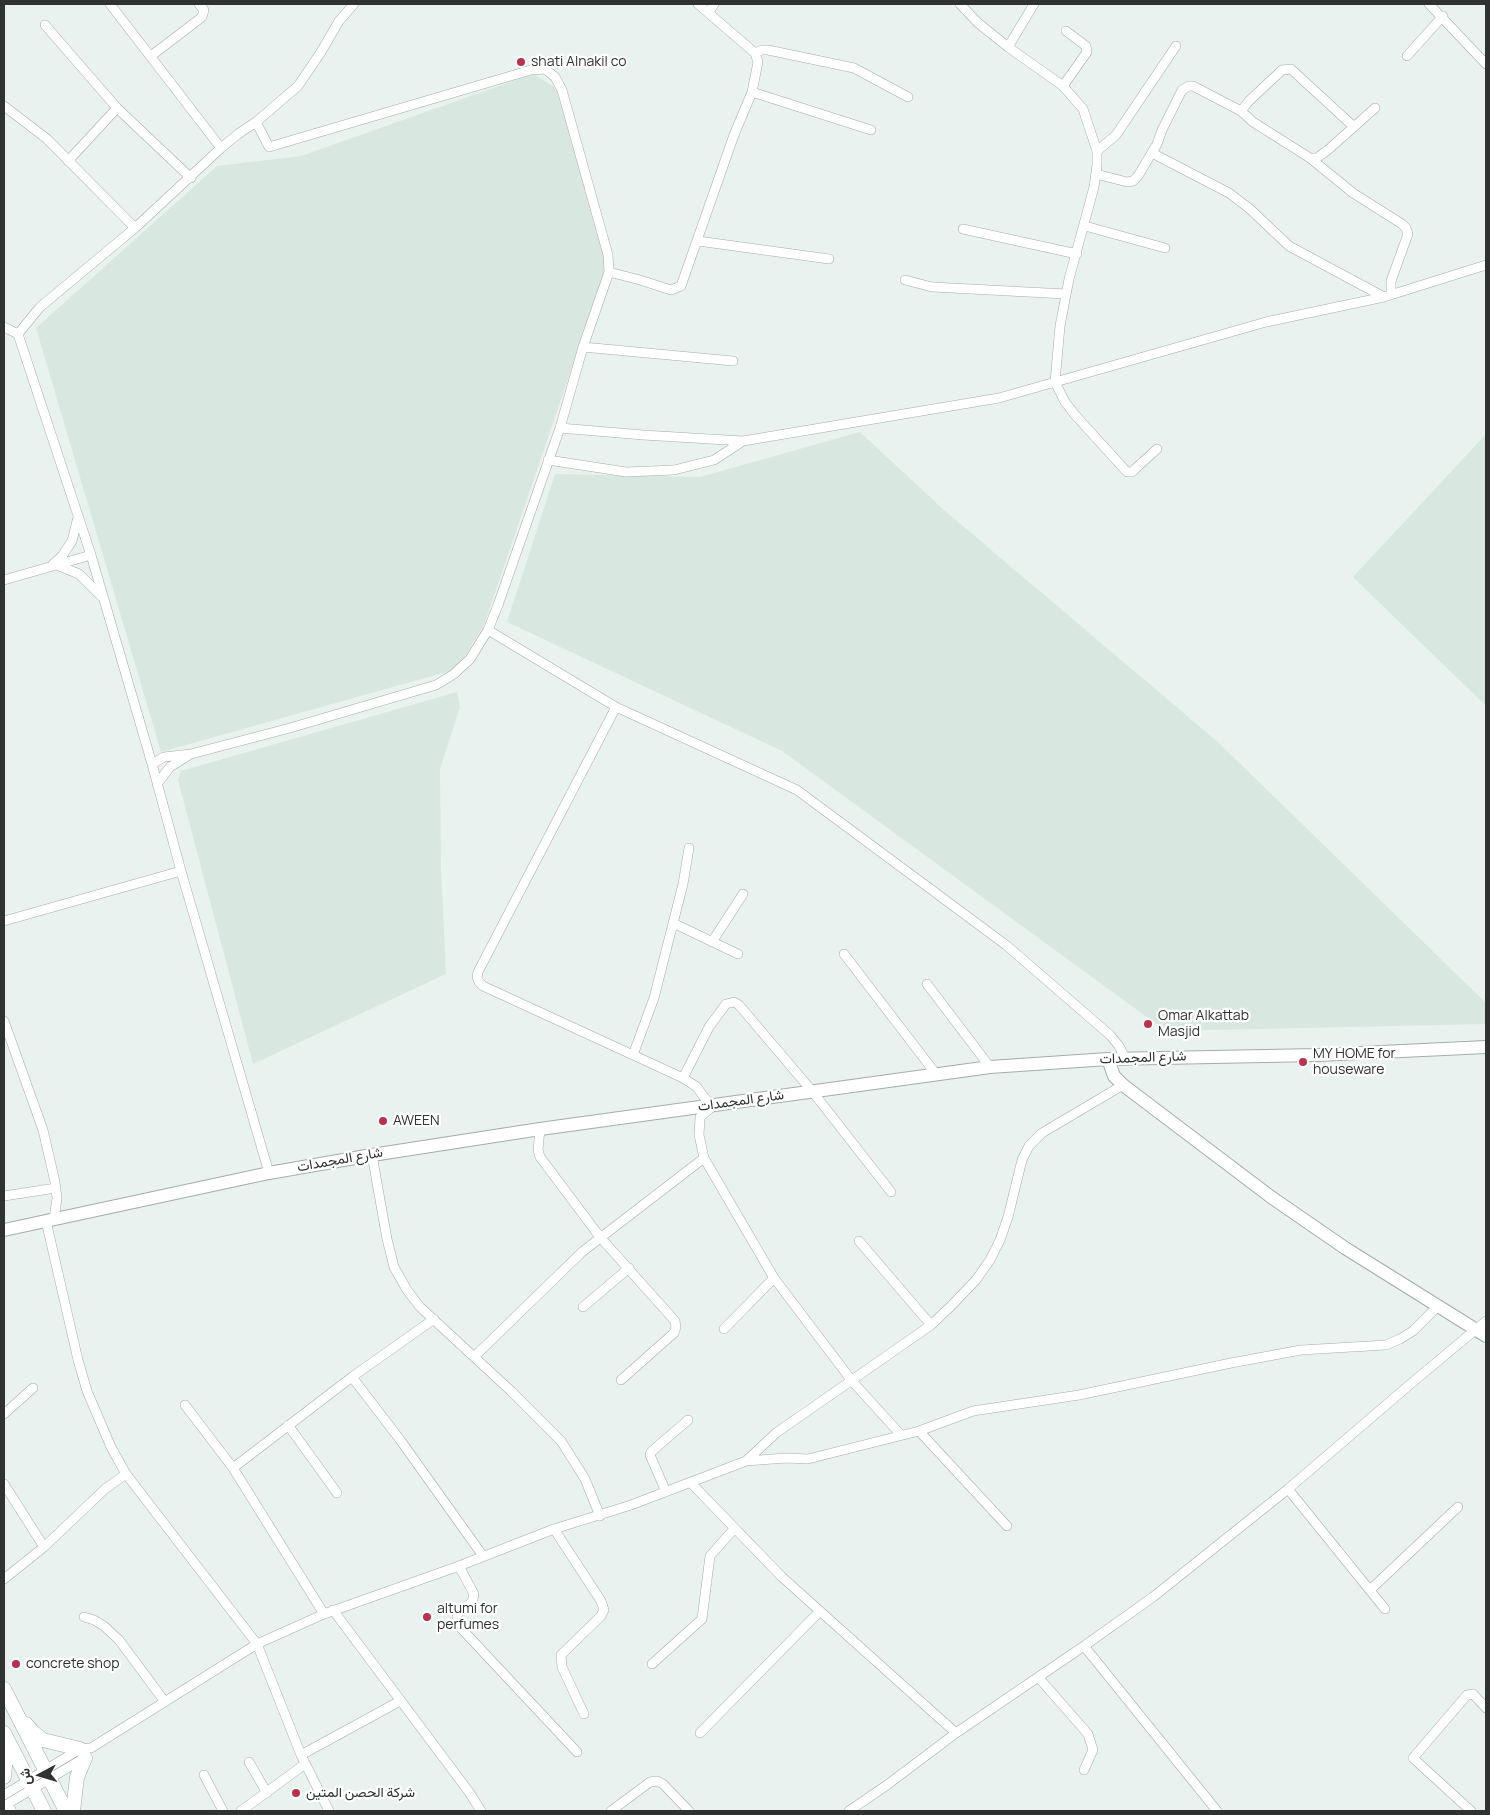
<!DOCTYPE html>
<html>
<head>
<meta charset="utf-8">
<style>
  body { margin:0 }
  #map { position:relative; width:1490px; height:1815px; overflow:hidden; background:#e9f2ee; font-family:Manrope,Vazirmatn,sans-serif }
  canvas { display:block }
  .frame { position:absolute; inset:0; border:5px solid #2f3231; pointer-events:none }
  .north { position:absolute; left:15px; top:1750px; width:50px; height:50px; -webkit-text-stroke:4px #fff; paint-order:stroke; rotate:264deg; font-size:14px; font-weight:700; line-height:20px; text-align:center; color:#2f3231 }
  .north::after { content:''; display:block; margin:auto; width:18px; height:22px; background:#2f3231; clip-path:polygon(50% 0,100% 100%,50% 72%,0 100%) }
</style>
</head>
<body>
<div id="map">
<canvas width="1490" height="1815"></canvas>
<div class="frame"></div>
<div class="north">ش</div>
</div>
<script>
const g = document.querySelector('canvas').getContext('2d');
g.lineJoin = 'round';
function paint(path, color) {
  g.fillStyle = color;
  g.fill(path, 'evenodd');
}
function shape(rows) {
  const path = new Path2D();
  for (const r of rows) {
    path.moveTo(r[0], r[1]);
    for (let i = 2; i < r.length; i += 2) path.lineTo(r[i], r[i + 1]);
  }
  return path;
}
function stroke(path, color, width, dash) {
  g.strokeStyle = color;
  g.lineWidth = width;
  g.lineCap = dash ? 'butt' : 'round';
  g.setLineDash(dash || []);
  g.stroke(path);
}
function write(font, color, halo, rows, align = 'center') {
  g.font = font + ' Manrope,Vazirmatn,sans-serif';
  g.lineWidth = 4.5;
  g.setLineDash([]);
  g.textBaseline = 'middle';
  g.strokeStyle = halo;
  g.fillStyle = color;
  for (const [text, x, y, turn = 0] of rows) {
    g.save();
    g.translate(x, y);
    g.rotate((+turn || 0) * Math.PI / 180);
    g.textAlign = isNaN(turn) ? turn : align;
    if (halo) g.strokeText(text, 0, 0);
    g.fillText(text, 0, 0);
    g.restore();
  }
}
paint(shape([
  [533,74,556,88,608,262,484,625,457,669,161,752,36,328,217,166,301,156],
  [860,432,944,510,1219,743,1486,1003,1486,1024,1166,1031,782,751,507,622,555,474,700,477],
  [1486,434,1486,706,1353,577],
  [457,692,460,707,440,769,441,867,446,974,253,1064,178,780,181,771]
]), '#d8e8e0');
const minor = shape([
  [110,4,221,148],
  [960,4,978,23,1008,47,1063,86,1083,109,1097,151,1097,165,1094,187,1069,279,1060,326,1055,382,1065,402,1076,416,1127,472,1132,472,1135,469,1157,449],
  [1429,4,1486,64],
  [709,12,714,4],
  [45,25,117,108,191,178],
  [1008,47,1034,4],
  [755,53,762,50,768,50,854,68,908,97],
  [151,56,202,17,204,10,199,4],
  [1407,56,1443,16],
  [1063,86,1087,52,1086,46,1066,31],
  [752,92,871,130],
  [4,106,47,139,135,228],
  [1241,111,1249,101,1282,70,1291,69,1354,127],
  [256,122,298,86,321,52,339,21,354,4],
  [1097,151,1116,135,1176,46],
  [1152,153,1229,193,1250,209,1289,246,1384,297],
  [1310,158,1353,193,1402,224,1406,228,1408,234,1391,281,1391,295],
  [68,161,117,108],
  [1096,174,1127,182,1133,181,1138,176,1157,144,1162,130,1182,90,1189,86,1193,86,1241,111,1253,122,1310,158,1317,158,1329,149,1375,108],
  [1085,226,1165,248],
  [963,229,1077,254],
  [698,241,829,259],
  [609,272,640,280,671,290,681,286,734,135,752,92,758,62,755,53,698,4],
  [905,280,932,287,1066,294],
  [4,327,18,334],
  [18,334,40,307,135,228,221,148,238,134,256,122,269,147,531,70,545,69,555,77,562,90,608,255,609,272,583,347,560,428,498,605,488,630,470,659,454,674,436,685,290,728,191,754,164,757,152,764],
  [18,334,91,555,152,764,181,871,269,1173],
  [583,347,733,361],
  [560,428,643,435,743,441,999,398,1266,322,1384,297,1486,265],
  [548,460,626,472,674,470,714,460,743,441],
  [53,564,62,556,72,541,78,517],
  [57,565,79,574,101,596],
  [4,580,91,555],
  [488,630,616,707,797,790,1006,945,1110,1035,1119,1046,1125,1058],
  [157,784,170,767,189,755],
  [4,921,181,871],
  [673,923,738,954],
  [712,942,743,894],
  [844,954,936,1074],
  [927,984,990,1067],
  [4,1021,43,1130,55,1182,57,1198,54,1219],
  [633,1055,654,998,683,884,689,848],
  [683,1078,709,1027,726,1004,734,1002,739,1005,812,1091,891,1192],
  [540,1129,538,1150,540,1157,600,1237,675,1321,676,1327,674,1333,621,1380],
  [372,1155,387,1239,394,1267,407,1290,420,1307,511,1391,561,1441,585,1479,600,1516],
  [704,1158,774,1278,724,1329],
  [4,1196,56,1188],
  [46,1221,78,1360,87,1391,111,1447,126,1474,257,1644,301,1755,329,1811],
  [859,1241,931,1325],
  [774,1278,852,1381,901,1435],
  [583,1307,629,1268],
  [474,1357,582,1252,704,1158,699,1135,700,1117,713,1106,703,1096,697,1087,683,1078,483,986,479,982,477,977,478,972,616,707],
  [352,1377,401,1441,483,1556],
  [185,1405,233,1468],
  [4,1414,33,1388],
  [288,1425,337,1493],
  [919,1431,1007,1526],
  [746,1461,776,1433,931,1325,950,1307,976,1280,990,1260,1000,1240,1008,1217,1022,1160,1029,1146,1042,1133,1123,1085],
  [691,1483,782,1577,956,1733],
  [4,1484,44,1547],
  [1288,1489,1385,1609],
  [666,1492,650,1455,651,1452,688,1420],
  [554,1529,601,1601,604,1610,601,1616,561,1655,562,1667,584,1714],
  [459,1566,474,1594,473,1599,471,1603,458,1612,457,1618,458,1625,577,1752],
  [4,1579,44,1547,105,1489,126,1474],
  [1370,1590,1458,1507],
  [333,1610,469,1792,481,1811],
  [324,1614,233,1468,352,1377,434,1319],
  [84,1617,94,1620,104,1626,119,1640,165,1702],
  [1084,1646,1217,1811],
  [652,1664,702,1619,710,1556,734,1529],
  [1039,1678,1088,1734,1093,1750,1084,1770],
  [700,1733,820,1611],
  [301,1755,400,1701],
  [249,1762,267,1793],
  [204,1775,223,1811],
  [4,1795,80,1749,91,1748,257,1644,324,1614,459,1566,554,1529,631,1505,746,1461,786,1458,808,1459,919,1431,973,1411,1079,1395,1231,1363,1301,1350,1386,1345,1400,1339,1413,1331,1437,1307],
  [4,1806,84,1758],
  [241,1811,305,1764],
  [611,1811,650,1782,657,1781,663,1784,689,1811],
  [849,1811,887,1785,956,1733,1084,1646,1153,1597,1288,1489,1414,1381,1486,1321],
  [1471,1811,1413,1758,1467,1695,1473,1694,1486,1708]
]);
const secondary = shape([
  [1108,1059,1114,1076,1123,1085,1271,1197,1345,1248,1486,1336],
  [4,1230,269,1173,372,1155,540,1129,990,1067,1108,1059,1318,1055,1486,1047]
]);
const primary = shape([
  [4,1689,66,1811],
  [26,1724,33,1732,43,1740,80,1749],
  [4,1733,44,1811],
  [4,1742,6,1754,4,1777],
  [4,1811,9,1811],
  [73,1811,77,1777,85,1758]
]);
stroke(minor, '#a4ada9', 10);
stroke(secondary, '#a4ada9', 14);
stroke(primary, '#a4ada9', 15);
stroke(minor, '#fff', 9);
stroke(secondary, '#fff', 12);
stroke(primary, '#fff', 14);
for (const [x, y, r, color] of [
  [521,62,5,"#c02f4a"],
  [1148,1024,5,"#c02f4a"],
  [1303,1062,5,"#c02f4a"],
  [383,1121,5,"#c02f4a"],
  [427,1617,5,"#c02f4a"],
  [16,1664,5,"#c02f4a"],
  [296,1793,5,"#c02f4a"]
]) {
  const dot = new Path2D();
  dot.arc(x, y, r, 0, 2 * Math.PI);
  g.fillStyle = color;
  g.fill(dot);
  stroke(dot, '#fff', 2);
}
write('14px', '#2f3231', '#fff', [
  ["shati Alnakil co",531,62],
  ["Omar Alkattab",1158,1016],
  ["Masjid",1158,1032],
  ["MY HOME for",1313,1054],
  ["houseware",1313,1070],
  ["AWEEN",393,1121],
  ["altumi for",437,1609],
  ["perfumes",437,1625],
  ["concrete shop",26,1664],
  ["شركة الحصن المتين",306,1793]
], 'left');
write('14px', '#2f3231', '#fff', [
  ["شارع المجمدات",1143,1058,-2],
  ["شارع المجمدات",741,1101,-8],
  ["شارع المجمدات",340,1160,-10]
]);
</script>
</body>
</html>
